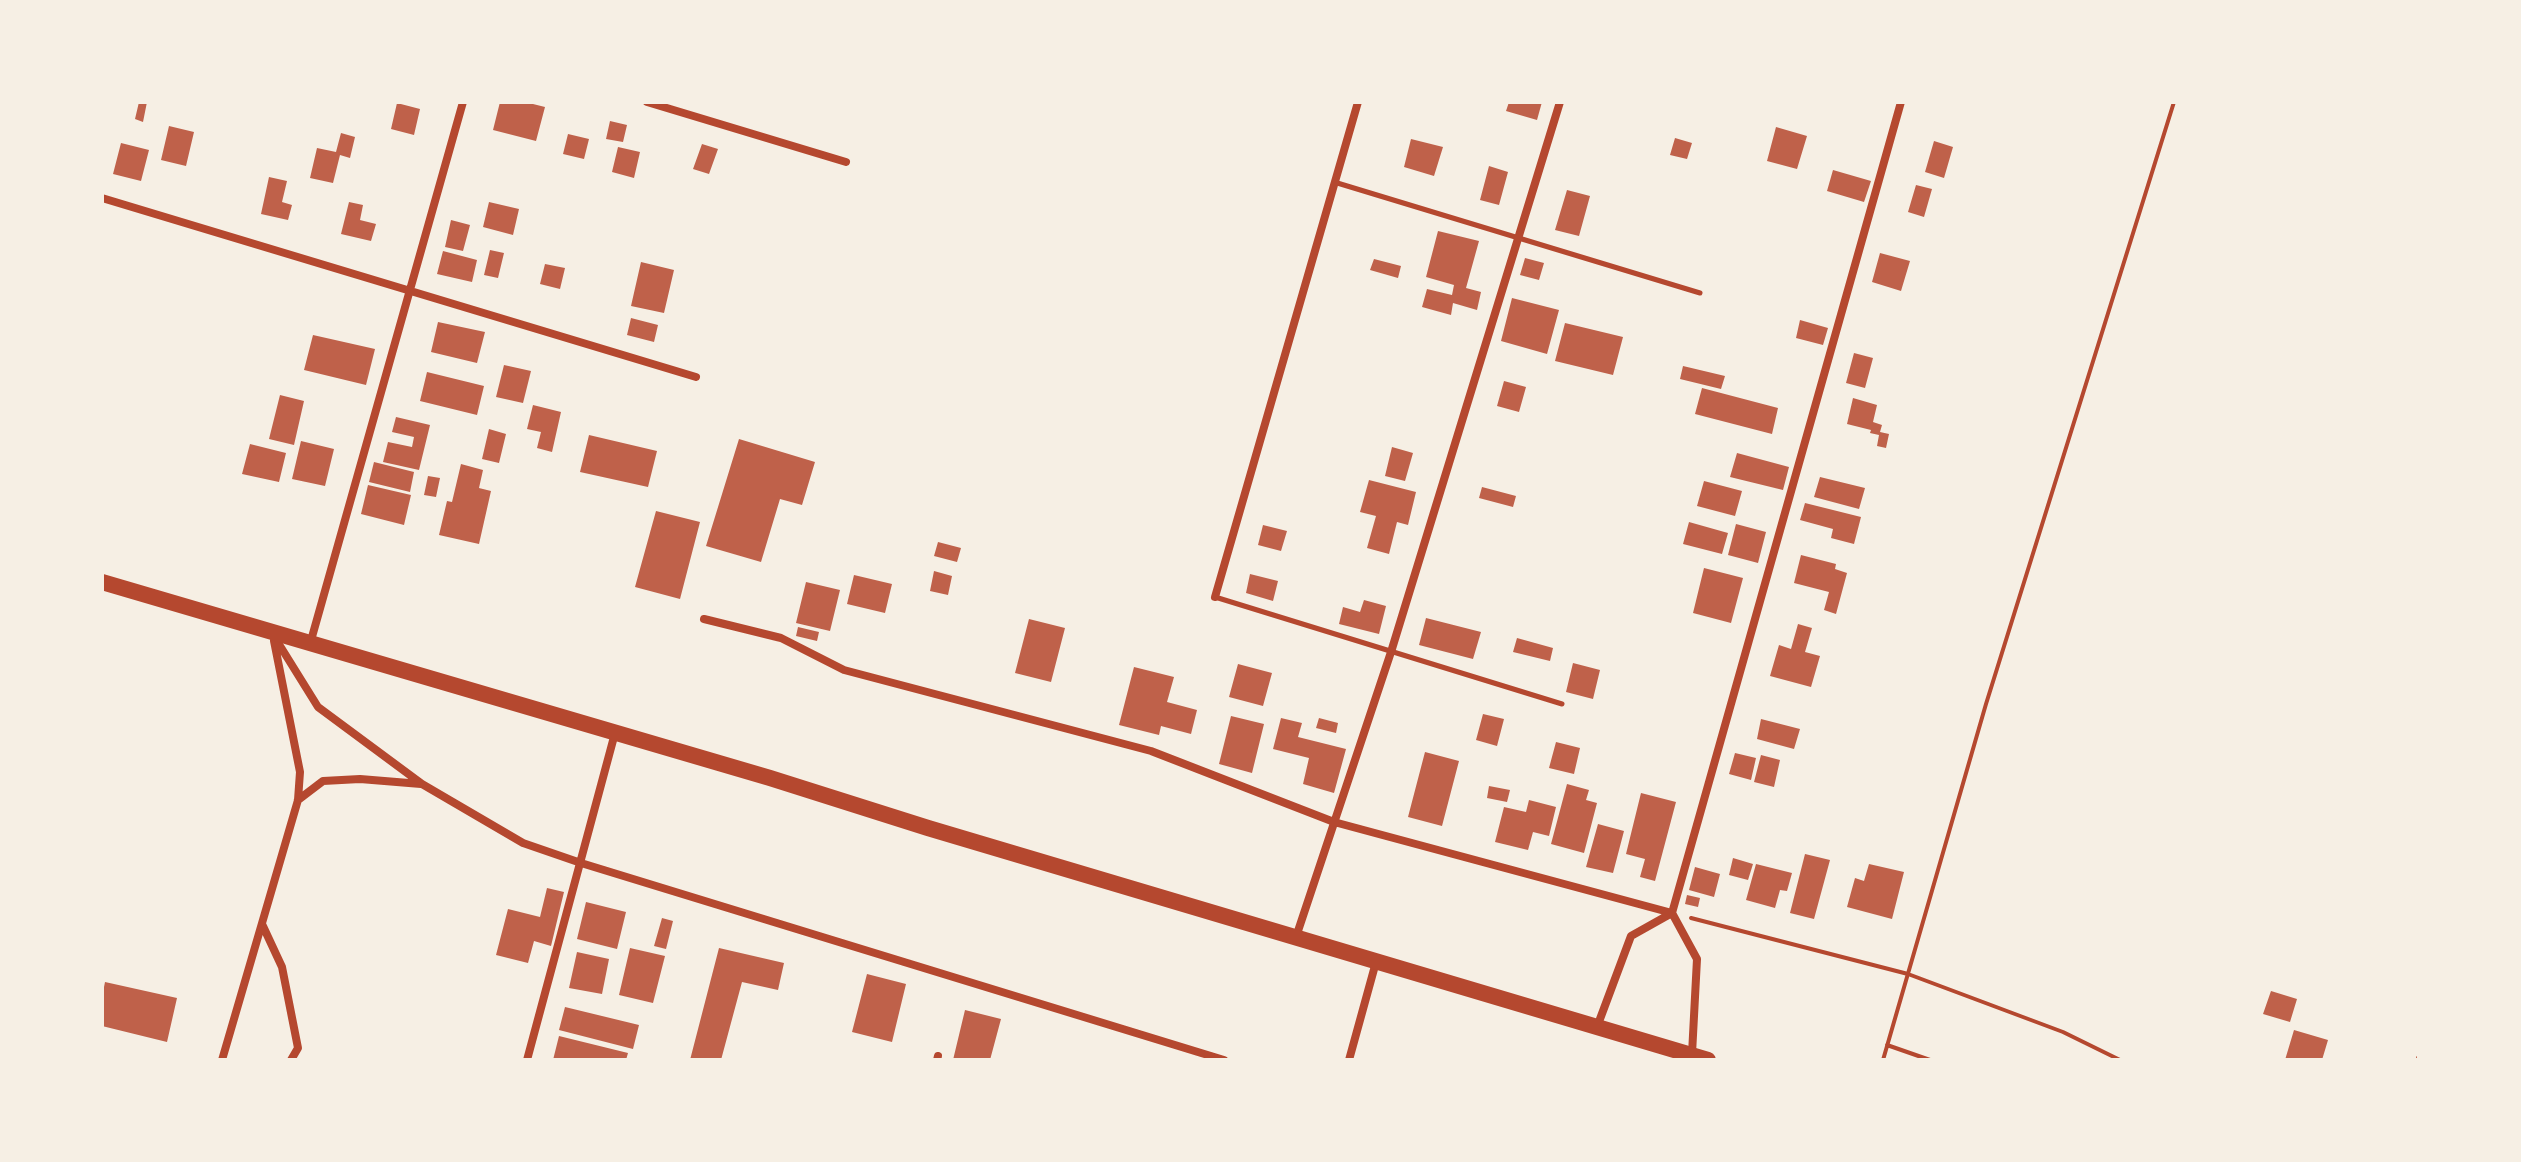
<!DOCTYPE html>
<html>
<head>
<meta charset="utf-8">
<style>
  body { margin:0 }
  #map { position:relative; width:2521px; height:1162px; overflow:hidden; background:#f6efe4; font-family:Signika,sans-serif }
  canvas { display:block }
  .frame { position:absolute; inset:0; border:104px solid #f6efe4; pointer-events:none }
</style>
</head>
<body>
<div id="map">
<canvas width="2521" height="1162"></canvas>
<div class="frame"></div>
</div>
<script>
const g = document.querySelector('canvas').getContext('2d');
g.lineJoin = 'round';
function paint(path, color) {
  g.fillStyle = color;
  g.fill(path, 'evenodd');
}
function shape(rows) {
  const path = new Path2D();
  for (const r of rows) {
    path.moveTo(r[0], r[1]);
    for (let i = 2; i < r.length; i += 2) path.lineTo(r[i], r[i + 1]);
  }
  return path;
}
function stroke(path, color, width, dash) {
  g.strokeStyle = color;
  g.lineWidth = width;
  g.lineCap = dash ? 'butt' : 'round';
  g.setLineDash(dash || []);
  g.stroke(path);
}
paint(shape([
  [139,102,147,102,143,122,135,119],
  [500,102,525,102,545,107,536,141,493,130],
  [1509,102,1542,102,1537,120,1506,111],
  [397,103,420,109,414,135,391,129],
  [610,121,627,125,623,142,606,139],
  [169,126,194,132,186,166,161,160],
  [1776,127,1807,136,1797,169,1767,161],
  [341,133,355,137,350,158,340,155,333,183,310,178,317,148,336,152],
  [568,134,589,139,584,159,563,154],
  [1675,138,1692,143,1687,159,1670,155],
  [1411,139,1443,147,1434,176,1404,167],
  [1934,141,1953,147,1944,178,1925,172],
  [121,143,149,150,141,181,113,174],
  [702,144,718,149,709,174,693,169],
  [618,147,640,152,634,178,612,172],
  [1489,166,1508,172,1499,205,1480,200],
  [1833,170,1871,181,1864,202,1827,191],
  [269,177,287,181,282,202,292,205,288,220,261,214],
  [1916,185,1932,189,1924,217,1908,212],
  [1567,190,1590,196,1579,236,1555,230],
  [349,202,363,205,360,220,376,224,371,241,341,234],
  [489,202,519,209,513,235,483,227],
  [451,220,470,225,463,251,445,247],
  [1438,231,1479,241,1466,288,1481,292,1477,310,1453,303,1451,315,1422,307,1427,289,1452,295,1454,285,1426,277],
  [490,250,504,253,498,278,484,275],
  [443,251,477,260,472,282,437,274],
  [1880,253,1910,261,1901,291,1872,282],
  [1525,258,1544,263,1539,280,1520,275],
  [1374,259,1401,266,1398,278,1370,270],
  [641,262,674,270,664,313,631,306],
  [545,264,565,268,560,289,540,284],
  [1512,298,1559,310,1547,354,1501,341],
  [631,318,658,325,654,342,627,335],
  [1800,320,1828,328,1823,345,1796,338],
  [438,322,485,332,477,363,431,352],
  [1565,323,1623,337,1613,375,1555,361],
  [313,335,375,349,366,385,304,370],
  [1854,353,1873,358,1865,388,1846,383],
  [504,365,531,371,523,403,496,397],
  [1683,366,1725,376,1721,389,1680,379],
  [427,372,484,386,477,415,420,401],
  [1504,381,1526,387,1519,412,1497,406],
  [1702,388,1778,408,1772,434,1695,414],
  [280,395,304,401,294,445,269,439],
  [1853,398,1877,405,1873,422,1882,425,1880,432,1889,434,1886,448,1877,446,1879,435,1870,433,1871,430,1847,424],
  [533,405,561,412,552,452,537,448,541,432,527,429],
  [396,417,430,425,419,470,383,462,388,442,412,447,414,437,392,432],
  [489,429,506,434,499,463,482,459],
  [589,435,657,451,648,487,580,472],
  [739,439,815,462,802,505,780,499,761,562,706,546],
  [301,441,334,449,325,486,292,479],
  [250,444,286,453,279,482,242,474],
  [1392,447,1413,453,1405,481,1385,476],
  [1737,453,1789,467,1783,490,1730,477],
  [374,462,414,472,410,492,369,482],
  [461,464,483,470,479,488,491,491,479,544,439,535,447,501,452,502],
  [428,476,440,478,436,497,424,495],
  [1820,477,1865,488,1859,509,1814,497],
  [1369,480,1416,492,1408,525,1397,522,1389,554,1367,548,1376,516,1360,512],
  [1704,481,1742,491,1735,516,1697,506],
  [368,485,411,495,404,525,361,514],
  [1482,487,1516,496,1513,507,1479,498],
  [1805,503,1861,517,1854,544,1831,538,1833,529,1800,520],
  [656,511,700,522,680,599,635,587],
  [1689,522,1728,533,1722,554,1683,544],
  [1736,524,1766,532,1758,563,1728,555],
  [1263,525,1287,531,1281,551,1258,545],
  [938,542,961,548,957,562,934,556],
  [1801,555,1836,564,1835,569,1847,573,1836,614,1824,610,1829,592,1794,583],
  [1704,568,1743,578,1731,623,1693,613],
  [934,571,952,576,948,595,930,591],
  [1250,574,1278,581,1273,601,1246,593],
  [854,575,892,584,885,613,847,604],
  [806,582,840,590,830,631,796,623],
  [1364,600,1386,606,1379,634,1339,624,1343,607,1360,612],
  [1426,618,1481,632,1473,659,1419,645],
  [1029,619,1065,628,1051,682,1015,673],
  [1798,624,1812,628,1805,652,1820,656,1811,687,1770,676,1779,645,1791,649],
  [798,627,819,632,817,641,796,636],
  [1517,638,1553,648,1550,661,1513,652],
  [1573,663,1600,670,1593,699,1566,692],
  [1238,664,1272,673,1263,706,1229,697],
  [1134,667,1174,677,1167,702,1197,710,1191,734,1161,726,1159,735,1119,725],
  [1483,714,1504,719,1497,746,1476,740],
  [1231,716,1264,724,1252,773,1219,764],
  [1281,718,1302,723,1298,737,1346,749,1334,793,1303,784,1309,758,1273,749],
  [1319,718,1338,723,1336,733,1316,728],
  [1761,719,1800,729,1794,749,1757,739],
  [1556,742,1580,748,1574,774,1549,768],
  [1425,752,1459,761,1442,826,1408,817],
  [1735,753,1756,758,1751,780,1729,774],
  [1761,755,1780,760,1774,787,1754,782],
  [1567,784,1589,790,1586,800,1597,803,1584,853,1551,844],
  [1489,786,1510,790,1507,802,1487,798],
  [1641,793,1676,802,1655,881,1640,877,1645,859,1626,854],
  [1529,800,1556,807,1549,836,1533,832,1528,850,1495,842,1504,807,1526,812],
  [1598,824,1624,831,1613,873,1586,867],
  [1805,854,1830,860,1814,919,1790,913],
  [1733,858,1753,864,1748,880,1729,875],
  [1756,864,1792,873,1787,891,1780,890,1775,908,1746,900],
  [1869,864,1904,872,1892,919,1847,907,1855,878,1864,881],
  [1695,867,1720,874,1714,897,1689,890],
  [547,888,564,892,551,946,534,941,528,963,496,955,508,909,540,917],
  [1687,895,1700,898,1698,907,1685,904],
  [586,902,626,912,617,949,577,939],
  [662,918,673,921,666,949,654,946],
  [630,948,665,956,653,1003,619,995],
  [719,948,784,963,778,990,742,982,721,1060,690,1060],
  [577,952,609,959,602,994,569,988],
  [867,974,906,984,892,1042,852,1032],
  [105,982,177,998,167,1042,102,1026,102,997],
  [2271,991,2297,999,2290,1022,2263,1014],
  [565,1007,639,1025,633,1049,559,1030],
  [965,1010,1001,1019,990,1060,953,1060],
  [2294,1030,2328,1040,2322,1060,2285,1060],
  [559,1036,628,1053,626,1060,553,1060]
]), '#bf614a');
stroke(shape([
  [1691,918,1908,974,2063,1032,2120,1060],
  [1887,1045,1930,1060],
  [1883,1060,1986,704,2174,102]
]), '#b5482f', 4);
stroke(shape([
  [1334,182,1700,293],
  [1215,597,1562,704],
  [2418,1060,2419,1057]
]), '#b5482f', 5);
stroke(shape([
  [647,102,846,162],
  [102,198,696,377],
  [1215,597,1358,102],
  [704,619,781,638,844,670,1151,751,1334,822,1672,913,1697,959,1692,1054],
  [272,633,318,707,422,784,523,843,581,863,1224,1060],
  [310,644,463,102],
  [298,800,323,781,360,779,421,784],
  [262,924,282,967,298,1048,291,1060],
  [1296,937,1391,652,1560,102],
  [1597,1027,1631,936,1672,913,1901,102],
  [222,1060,298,800,300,772,274,641],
  [527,1060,615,733],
  [937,1060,938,1056],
  [1349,1060,1376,962]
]), '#b5482f', 8);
stroke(shape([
  [102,582,770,778,928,828,1708,1060]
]), '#b5482f', 16);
</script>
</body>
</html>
